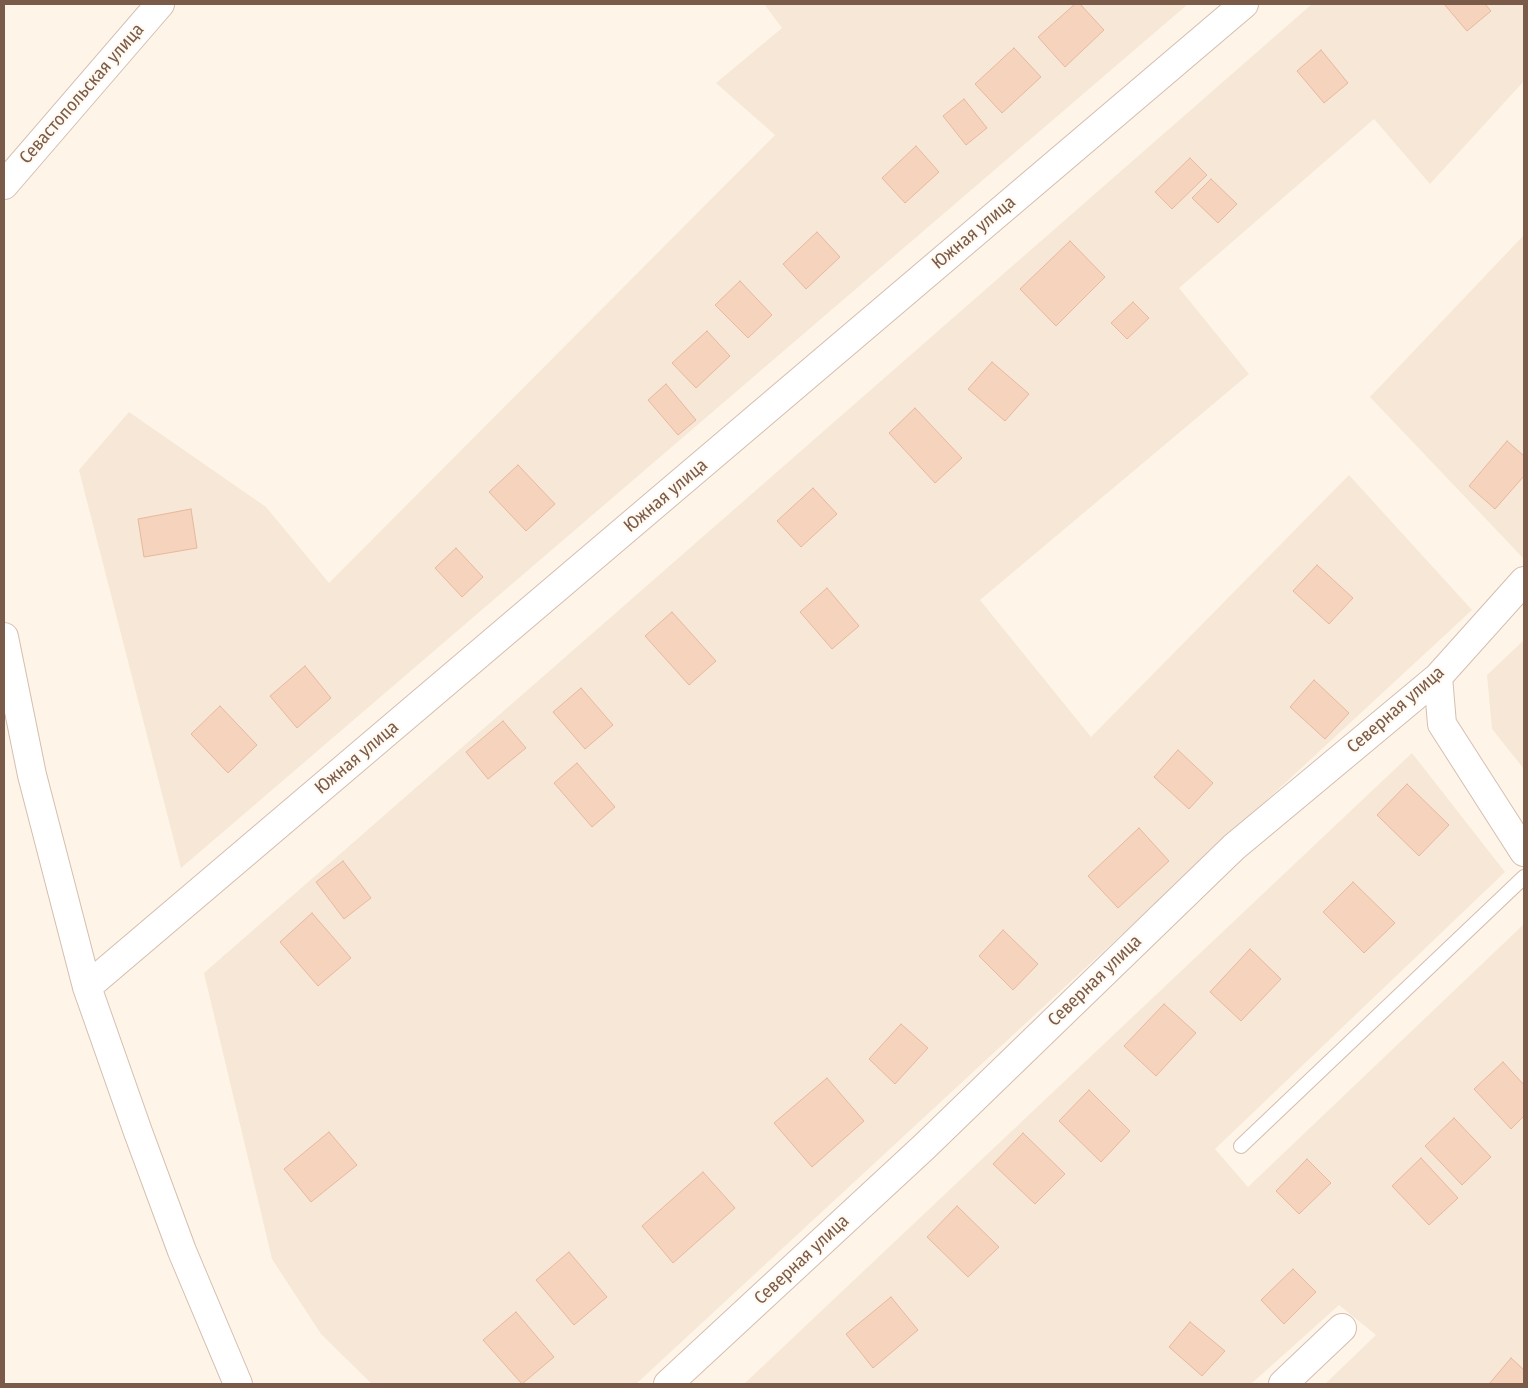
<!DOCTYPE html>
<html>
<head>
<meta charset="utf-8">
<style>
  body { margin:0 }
  #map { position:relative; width:1528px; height:1388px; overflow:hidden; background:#fef5e8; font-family:"Fira Sans Condensed",sans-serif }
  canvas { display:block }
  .frame { position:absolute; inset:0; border:5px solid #7a5a49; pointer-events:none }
</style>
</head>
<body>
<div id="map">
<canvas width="1528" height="1388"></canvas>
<div class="frame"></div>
</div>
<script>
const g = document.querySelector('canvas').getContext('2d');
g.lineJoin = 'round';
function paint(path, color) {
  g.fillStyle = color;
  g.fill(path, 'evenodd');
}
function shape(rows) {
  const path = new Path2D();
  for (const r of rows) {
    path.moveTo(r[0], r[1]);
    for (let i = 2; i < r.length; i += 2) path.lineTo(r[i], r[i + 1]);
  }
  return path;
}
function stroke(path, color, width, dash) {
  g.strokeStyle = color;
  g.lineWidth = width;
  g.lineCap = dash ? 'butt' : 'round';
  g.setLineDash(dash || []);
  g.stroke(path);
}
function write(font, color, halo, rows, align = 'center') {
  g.font = font + ' "Fira Sans Condensed",sans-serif';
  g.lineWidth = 4;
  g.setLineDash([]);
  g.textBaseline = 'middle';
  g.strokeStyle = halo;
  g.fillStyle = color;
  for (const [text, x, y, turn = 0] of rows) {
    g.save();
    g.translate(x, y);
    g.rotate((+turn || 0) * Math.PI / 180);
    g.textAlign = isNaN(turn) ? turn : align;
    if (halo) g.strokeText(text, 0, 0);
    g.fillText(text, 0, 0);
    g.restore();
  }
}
paint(shape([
  [764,4,1188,4,181,868,79,470,129,412,266,507,329,583,775,135,716,83,782,28],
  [1312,4,1524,4,1524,81,1430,184,1374,119,1179,288,1249,374,980,600,1091,737,1349,475,1472,610,636,1384,372,1384,321,1334,272,1259,204,973],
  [1524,235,1524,559,1370,397],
  [1524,640,1524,769,1492,729,1487,675],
  [1412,753,1505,872,1215,1149,1248,1187,1524,924,1524,1384,1325,1384,1376,1335,1339,1305,1251,1384,744,1384]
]), '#f6e7d6');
const building = shape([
  [1075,4,1080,4,1104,30,1065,67,1038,37,1075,4],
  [1444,4,1485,4,1491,11,1467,31,1444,4],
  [1014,48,1041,77,1002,113,975,84,1014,48],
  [1321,50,1348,83,1324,103,1297,71,1321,50],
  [964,99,987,128,966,145,943,116,964,99],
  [916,146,939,172,905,203,882,178,916,146],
  [1190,158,1207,175,1172,209,1155,192,1190,158],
  [1211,179,1237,204,1218,223,1192,198,1211,179],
  [817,232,840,257,806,289,783,264,817,232],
  [1070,241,1105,277,1056,326,1020,289,1070,241],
  [740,281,772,315,748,338,715,305,740,281],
  [1133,302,1149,318,1127,339,1111,323,1133,302],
  [707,331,730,356,696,388,672,363,707,331],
  [992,362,1029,394,1005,421,968,389,992,362],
  [666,384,696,420,678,435,648,400,666,384],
  [915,408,962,458,935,483,889,433,915,408],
  [1507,441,1524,456,1524,476,1495,509,1469,486,1507,441],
  [518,465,555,504,526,531,489,492,518,465],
  [813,488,837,514,801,547,777,521,813,488],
  [191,509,197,548,144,557,138,519,191,509],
  [456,548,483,577,462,597,435,568,456,548],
  [1317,565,1353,598,1329,624,1293,591,1317,565],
  [827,588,859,626,832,649,800,612,827,588],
  [672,612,716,661,689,685,645,636,672,612],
  [305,666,331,698,297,728,270,696,305,666],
  [1314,680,1349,713,1325,739,1290,707,1314,680],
  [581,688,613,725,585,749,553,712,581,688],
  [220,706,257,745,228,773,191,734,220,706],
  [503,721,526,748,488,779,466,752,503,721],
  [1178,750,1213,783,1189,809,1154,777,1178,750],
  [577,763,615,807,592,827,554,783,577,763],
  [1407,784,1449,825,1419,856,1377,815,1407,784],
  [1139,828,1169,861,1118,908,1088,876,1139,828],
  [343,861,371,898,344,919,316,882,343,861],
  [1353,882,1395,923,1364,953,1323,912,1353,882],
  [312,913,351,958,318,986,280,942,312,913],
  [1003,930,1038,964,1013,990,979,956,1003,930],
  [1250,949,1281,979,1241,1021,1210,992,1250,949],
  [1164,1004,1196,1033,1156,1076,1124,1046,1164,1004],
  [901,1024,928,1048,895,1084,869,1059,901,1024],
  [1503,1062,1524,1085,1524,1116,1511,1129,1474,1089,1503,1062],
  [827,1078,864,1121,812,1167,774,1123,827,1078],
  [1089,1090,1130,1131,1101,1162,1059,1121,1089,1090],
  [1454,1118,1491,1157,1462,1185,1425,1146,1454,1118],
  [329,1132,357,1165,311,1202,284,1169,329,1132],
  [1023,1133,1065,1174,1035,1204,993,1164,1023,1133],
  [1421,1158,1458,1198,1429,1225,1392,1186,1421,1158],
  [1307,1159,1331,1183,1299,1214,1276,1191,1307,1159],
  [703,1172,735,1208,673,1263,642,1226,703,1172],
  [957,1206,999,1247,968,1277,927,1237,957,1206],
  [569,1252,607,1297,574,1325,536,1280,569,1252],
  [1293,1269,1316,1292,1284,1324,1261,1300,1293,1269],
  [891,1297,918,1330,873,1368,846,1334,891,1297],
  [516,1312,554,1357,522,1384,483,1340,516,1312],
  [1190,1322,1225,1351,1202,1376,1169,1347,1190,1322],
  [1511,1358,1524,1370,1524,1384,1489,1384,1511,1358]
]);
paint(building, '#f5d3bd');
stroke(building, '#e9b89d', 1);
const lane = shape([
  [1241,1146,1524,877]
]);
const street = shape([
  [4,185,160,4],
  [4,637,32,775,87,987,138,1132,182,1251,238,1384],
  [1438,677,1442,724,1524,852],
  [87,987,1244,4],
  [668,1384,924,1147,1234,847,1438,677,1524,581],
  [1283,1384,1342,1328]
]);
stroke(lane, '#d4beaf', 16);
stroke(street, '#d4beaf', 30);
stroke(lane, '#fff', 14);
stroke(street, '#fff', 28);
write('18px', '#7a5a49', '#fff9f0', [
  ["Севастопольская улица",82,94,-49],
  ["Южная улица",974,233,-40],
  ["Южная улица",666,496,-40],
  ["Северная улица",1396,710,-41],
  ["Южная улица",357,758,-40],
  ["Северная улица",1095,981,-44],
  ["Северная улица",802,1260,-43]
]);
</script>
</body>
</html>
